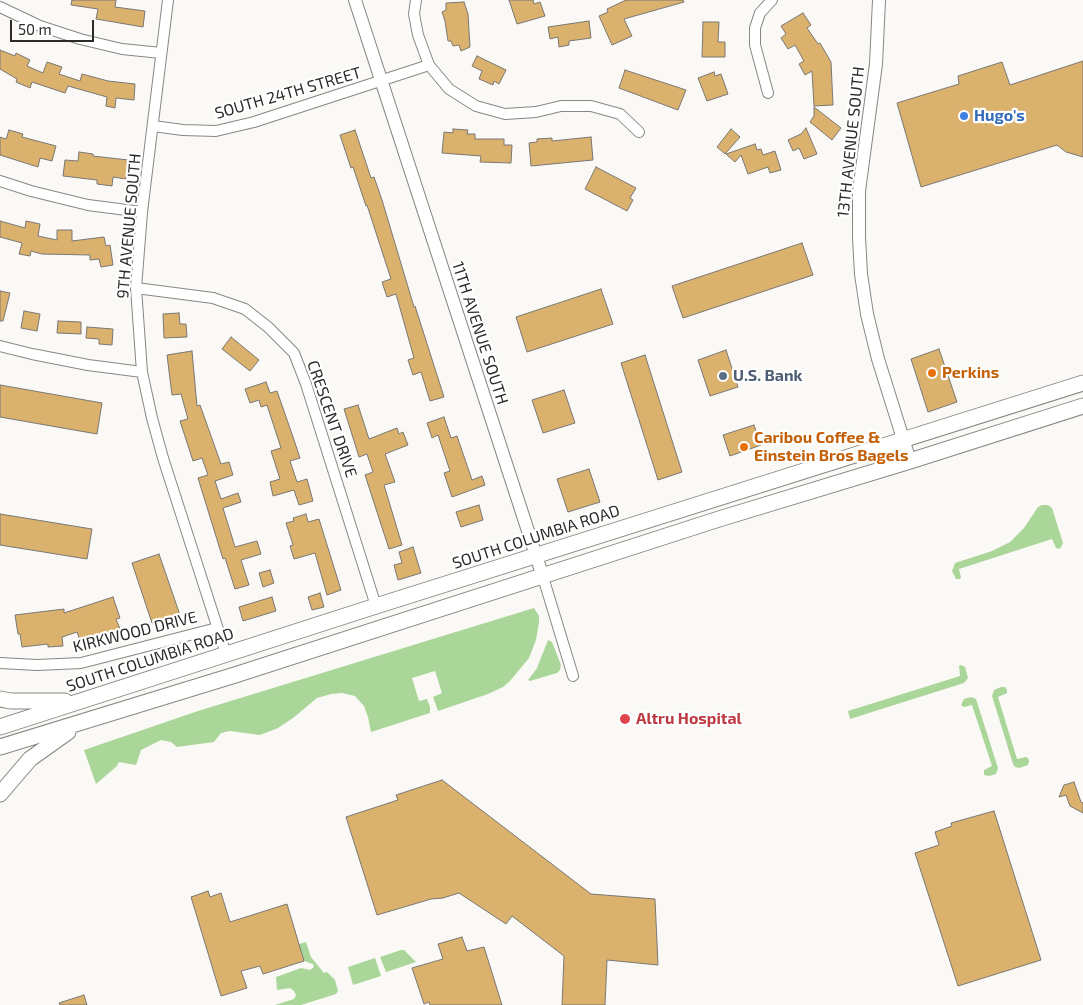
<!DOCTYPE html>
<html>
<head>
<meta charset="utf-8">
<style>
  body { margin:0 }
  #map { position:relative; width:1083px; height:1005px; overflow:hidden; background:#fbf9f5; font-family:"Exo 2",sans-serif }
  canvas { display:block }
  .scale { position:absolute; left:10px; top:20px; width:84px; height:22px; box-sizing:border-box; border:2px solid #2c2b2a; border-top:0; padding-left:6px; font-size:15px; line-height:18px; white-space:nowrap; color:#2c2b2a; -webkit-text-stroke:4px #fff; paint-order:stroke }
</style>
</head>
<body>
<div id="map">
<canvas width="1083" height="1005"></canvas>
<div class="scale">50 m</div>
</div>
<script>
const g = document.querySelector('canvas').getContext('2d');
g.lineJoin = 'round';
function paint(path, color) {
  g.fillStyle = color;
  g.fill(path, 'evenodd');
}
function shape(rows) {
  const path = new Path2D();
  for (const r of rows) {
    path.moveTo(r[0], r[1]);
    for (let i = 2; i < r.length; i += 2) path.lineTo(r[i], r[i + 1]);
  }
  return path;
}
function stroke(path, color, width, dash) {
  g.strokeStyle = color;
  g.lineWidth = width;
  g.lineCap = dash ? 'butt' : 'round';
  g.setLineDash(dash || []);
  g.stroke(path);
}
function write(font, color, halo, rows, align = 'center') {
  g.font = font + ' "Exo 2",sans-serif';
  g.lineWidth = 4.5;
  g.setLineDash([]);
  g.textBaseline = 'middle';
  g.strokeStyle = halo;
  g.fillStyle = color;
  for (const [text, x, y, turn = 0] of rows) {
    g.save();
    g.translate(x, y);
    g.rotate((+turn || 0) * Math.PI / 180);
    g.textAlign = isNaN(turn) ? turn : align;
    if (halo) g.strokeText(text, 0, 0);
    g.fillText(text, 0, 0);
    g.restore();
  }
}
paint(shape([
  [1042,505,1048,505,1052,508,1063,543,1061,547,1059,549,1056,548,1052,539,959,569,961,577,960,579,956,579,952,571,955,563,992,551,1010,542,1024,528,1038,507],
  [534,608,539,616,539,622,536,640,529,658,510,681,503,687,488,694,438,711,433,697,442,693,435,671,412,678,419,701,427,699,430,707,430,713,371,732,368,717,364,706,355,696,342,693,331,694,317,698,293,718,278,728,260,735,230,731,221,733,214,742,177,747,171,742,161,740,141,750,136,765,119,762,117,766,96,784,84,750,198,711],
  [548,640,552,642,561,665,560,670,557,673,530,681,528,680,537,668],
  [961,665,965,667,968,678,964,683,850,719,848,711,960,676,959,666],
  [1001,687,1005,687,1007,690,1007,693,998,697,1017,759,1026,757,1028,758,1029,761,1028,765,1019,768,1015,767,1013,764,992,696,994,690],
  [971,697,976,699,998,768,996,774,989,776,984,775,984,770,992,766,972,705,964,707,961,705,964,699],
  [306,942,311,957,324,973,327,972,335,980,338,991,336,994,301,1005,275,1005,294,999,296,995,294,991,290,988,277,990,276,977,301,968,310,970,314,967,313,964,304,961,299,944],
  [401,950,404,950,416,962,386,972,380,957],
  [375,958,381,976,353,985,348,967]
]), '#abd699');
const building = shape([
  [72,0,116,0,115,7,145,11,143,27,96,19,98,9,71,5,72,0],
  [509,0,533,0,534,4,540,2,545,16,517,24,509,0],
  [626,0,683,0,684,2,624,19,632,36,612,45,599,16,608,12,607,9,626,0],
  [464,2,468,14,470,47,461,51,459,45,453,46,451,41,448,41,445,21,442,12,446,10,446,3,464,2],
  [803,13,811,25,807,28,818,44,820,43,831,62,833,105,814,106,812,71,805,75,799,64,804,61,795,45,788,49,781,38,786,34,781,26,803,13],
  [589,21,591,38,569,41,569,45,559,47,558,37,550,39,548,27,589,21],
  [703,22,719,22,718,42,725,42,725,57,702,57,703,22],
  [0,50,15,56,16,53,30,60,27,66,43,73,47,62,62,67,59,74,80,81,82,74,108,81,135,84,134,100,116,98,115,108,106,106,107,97,68,86,65,93,32,82,30,88,16,82,17,79,0,69,0,50],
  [477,56,506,70,499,84,494,81,493,85,479,79,482,71,472,66,477,56],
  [1083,61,1083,157,1066,152,1057,145,921,187,897,103,959,84,958,76,1002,62,1010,85,1083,61],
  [625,70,686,90,678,110,619,88,625,70],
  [714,72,715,76,721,74,728,94,707,101,698,78,714,72],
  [814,107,841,128,832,140,810,122,814,116,814,107],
  [806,128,817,154,804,159,799,148,793,151,788,140,801,134,806,128],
  [453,129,468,130,467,134,475,134,475,139,504,139,504,145,512,145,511,163,480,162,481,156,442,153,444,132,453,133,453,129],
  [731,129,740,137,725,154,717,147,731,129],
  [9,130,23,134,22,137,56,146,52,161,40,158,38,167,0,155,0,137,6,139,9,130],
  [355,130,371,178,374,177,382,200,414,307,415,306,444,397,430,401,421,372,413,375,408,360,414,358,396,294,387,297,382,282,391,279,367,205,366,206,353,167,351,168,340,135,355,130],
  [591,137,593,160,531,166,529,143,537,142,537,139,552,138,552,141,591,137],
  [755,144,757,150,761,149,763,155,775,151,781,170,770,173,768,167,748,174,741,155,735,162,726,154,755,144],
  [79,152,93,154,93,156,128,160,126,179,113,177,112,186,97,184,97,180,63,176,65,160,78,161,79,152],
  [596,167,636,188,630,198,633,200,627,211,585,189,596,167],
  [0,221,25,228,26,221,40,224,38,236,57,240,57,230,72,230,72,241,104,237,106,246,110,245,113,265,101,267,99,259,90,260,90,255,42,254,31,251,30,256,19,254,22,243,0,237,0,221],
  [802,243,813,275,683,318,672,286,802,243],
  [601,289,613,324,527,352,516,317,601,289],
  [0,291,10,293,3,321,0,321,0,291],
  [24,311,40,314,37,331,21,328,24,311],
  [179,313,180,324,186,324,187,337,164,338,163,314,179,313],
  [58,321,81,322,81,334,57,333,58,321],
  [87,327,113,329,112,345,99,344,99,339,86,338,87,327],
  [231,337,259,360,250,371,222,349,231,337],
  [939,349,957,402,928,412,911,359,939,349],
  [726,350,738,387,710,396,698,360,726,350],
  [192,351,197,406,200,405,221,464,229,462,233,475,215,481,221,499,238,493,241,502,223,508,235,547,257,541,261,554,241,560,249,585,235,589,225,558,223,559,198,478,208,475,202,458,193,461,180,421,188,419,181,394,172,395,167,355,192,351],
  [645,355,682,472,658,480,621,363,645,355],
  [266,382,270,393,277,391,293,437,300,458,290,461,297,482,307,479,313,501,299,505,294,490,273,496,270,482,280,479,271,451,281,448,267,405,261,407,259,400,250,403,245,389,266,382],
  [0,385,102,403,97,434,0,417,0,385],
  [564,390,575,423,543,433,532,400,564,390],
  [358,405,369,439,397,428,399,434,403,432,408,445,385,454,395,482,384,485,402,545,389,549,365,475,373,472,367,454,359,457,344,409,358,405],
  [444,417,451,438,457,436,472,480,482,476,485,485,452,497,444,473,450,471,438,435,432,438,427,423,444,417],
  [754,425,761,445,730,456,723,435,754,425],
  [589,469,600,502,568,512,557,479,589,469],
  [479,505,483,520,461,527,456,512,479,505],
  [0,514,92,529,87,559,0,545,0,514],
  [306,514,308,522,319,519,341,590,327,595,315,553,294,559,290,546,293,545,286,523,294,521,293,518,306,514],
  [413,547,421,573,398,580,394,565,402,563,399,552,413,547],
  [159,554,181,618,163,624,162,620,152,623,132,563,159,554],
  [270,570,274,583,263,587,259,573,270,570],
  [320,593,324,607,312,610,308,597,320,593],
  [113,597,120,618,116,619,121,631,81,643,77,632,62,637,63,646,48,647,48,644,22,647,20,634,18,634,15,615,64,609,64,613,113,597],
  [272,597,276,611,243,621,239,607,272,597],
  [442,780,591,894,655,899,658,965,607,960,605,1005,562,1005,564,956,512,916,506,924,459,893,443,898,431,899,377,915,346,817,398,800,396,795,442,780],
  [1074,782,1081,802,1083,803,1083,813,1070,806,1066,795,1059,797,1064,785,1074,782],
  [994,811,1041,960,958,986,915,853,939,845,935,832,952,826,951,823,994,811],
  [208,891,210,897,221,893,230,922,287,904,304,961,263,974,260,966,241,971,247,988,221,996,191,897,208,891],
  [462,937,467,951,484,947,502,1005,430,1005,429,1002,424,1004,412,968,443,959,438,944,462,937],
  [84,995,87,1005,60,1005,59,1003,84,995]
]);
paint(building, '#dab16d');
stroke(building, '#7a7774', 1);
const minor = shape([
  [168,0,142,212,136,288,142,372,152,418,163,458,226,654],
  [416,0,414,14,418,35,429,65,449,89,476,106,505,114,536,112,561,106,591,106,620,114,639,132],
  [0,7,40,26,80,39,122,49,161,53],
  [768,93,755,45,755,28,760,13,772,0],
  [153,126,183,130,216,131,254,122,429,65],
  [0,181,31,191,88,205,142,212],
  [136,288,213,298,245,309,268,327,294,353,306,384,376,606],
  [0,346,32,354,88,365,142,372],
  [543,577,573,676],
  [0,663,37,665,81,663,217,628]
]);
const tertiary = shape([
  [355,0,543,577],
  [879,0,876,64,859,191,859,237,861,274,867,314,878,359,910,461]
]);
const secondary = shape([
  [0,699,11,701,65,701],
  [0,727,376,606,1083,383],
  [0,747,235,675,719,519,910,461,1083,406],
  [0,794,30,759,68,732]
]);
stroke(minor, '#898783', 12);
stroke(tertiary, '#898783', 14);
stroke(secondary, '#898783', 17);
stroke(minor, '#fff', 10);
stroke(tertiary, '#fff', 12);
stroke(secondary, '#fff', 15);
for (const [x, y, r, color] of [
  [964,116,5,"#3f7fe0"],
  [932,373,5,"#e8710a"],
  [723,376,5,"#5c6f8a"],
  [744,447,5,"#e8710a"],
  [625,719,6,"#e0444e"]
]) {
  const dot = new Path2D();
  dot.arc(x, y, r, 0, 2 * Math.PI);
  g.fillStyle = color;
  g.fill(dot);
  stroke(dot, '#fff', 2);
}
write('16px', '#2c2b2a', '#fff', [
  ["SOUTH 24TH STREET",288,93,-16],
  ["13TH AVENUE SOUTH",851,142,-84],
  ["9TH AVENUE SOUTH",129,226,-85],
  ["11TH AVENUE SOUTH",480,333,72],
  ["CRESCENT DRIVE",332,419,71],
  ["SOUTH COLUMBIA ROAD",536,537,-18],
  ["KIRKWOOD DRIVE",135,632,-14],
  ["SOUTH COLUMBIA ROAD",150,660,-18]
]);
write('bold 16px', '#366cbe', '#fff', [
  ["Hugo's",974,116]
], 'left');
write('bold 16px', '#c56008', '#fff', [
  ["Perkins",942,373],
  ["Caribou Coffee &",754,438],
  ["Einstein Bros Bagels",754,456]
], 'left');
write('bold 16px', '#4e5e75', '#fff', [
  ["U.S. Bank",733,376]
], 'left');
write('bold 16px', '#be3a42', '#fff', [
  ["Altru Hospital",636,719]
], 'left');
</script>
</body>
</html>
